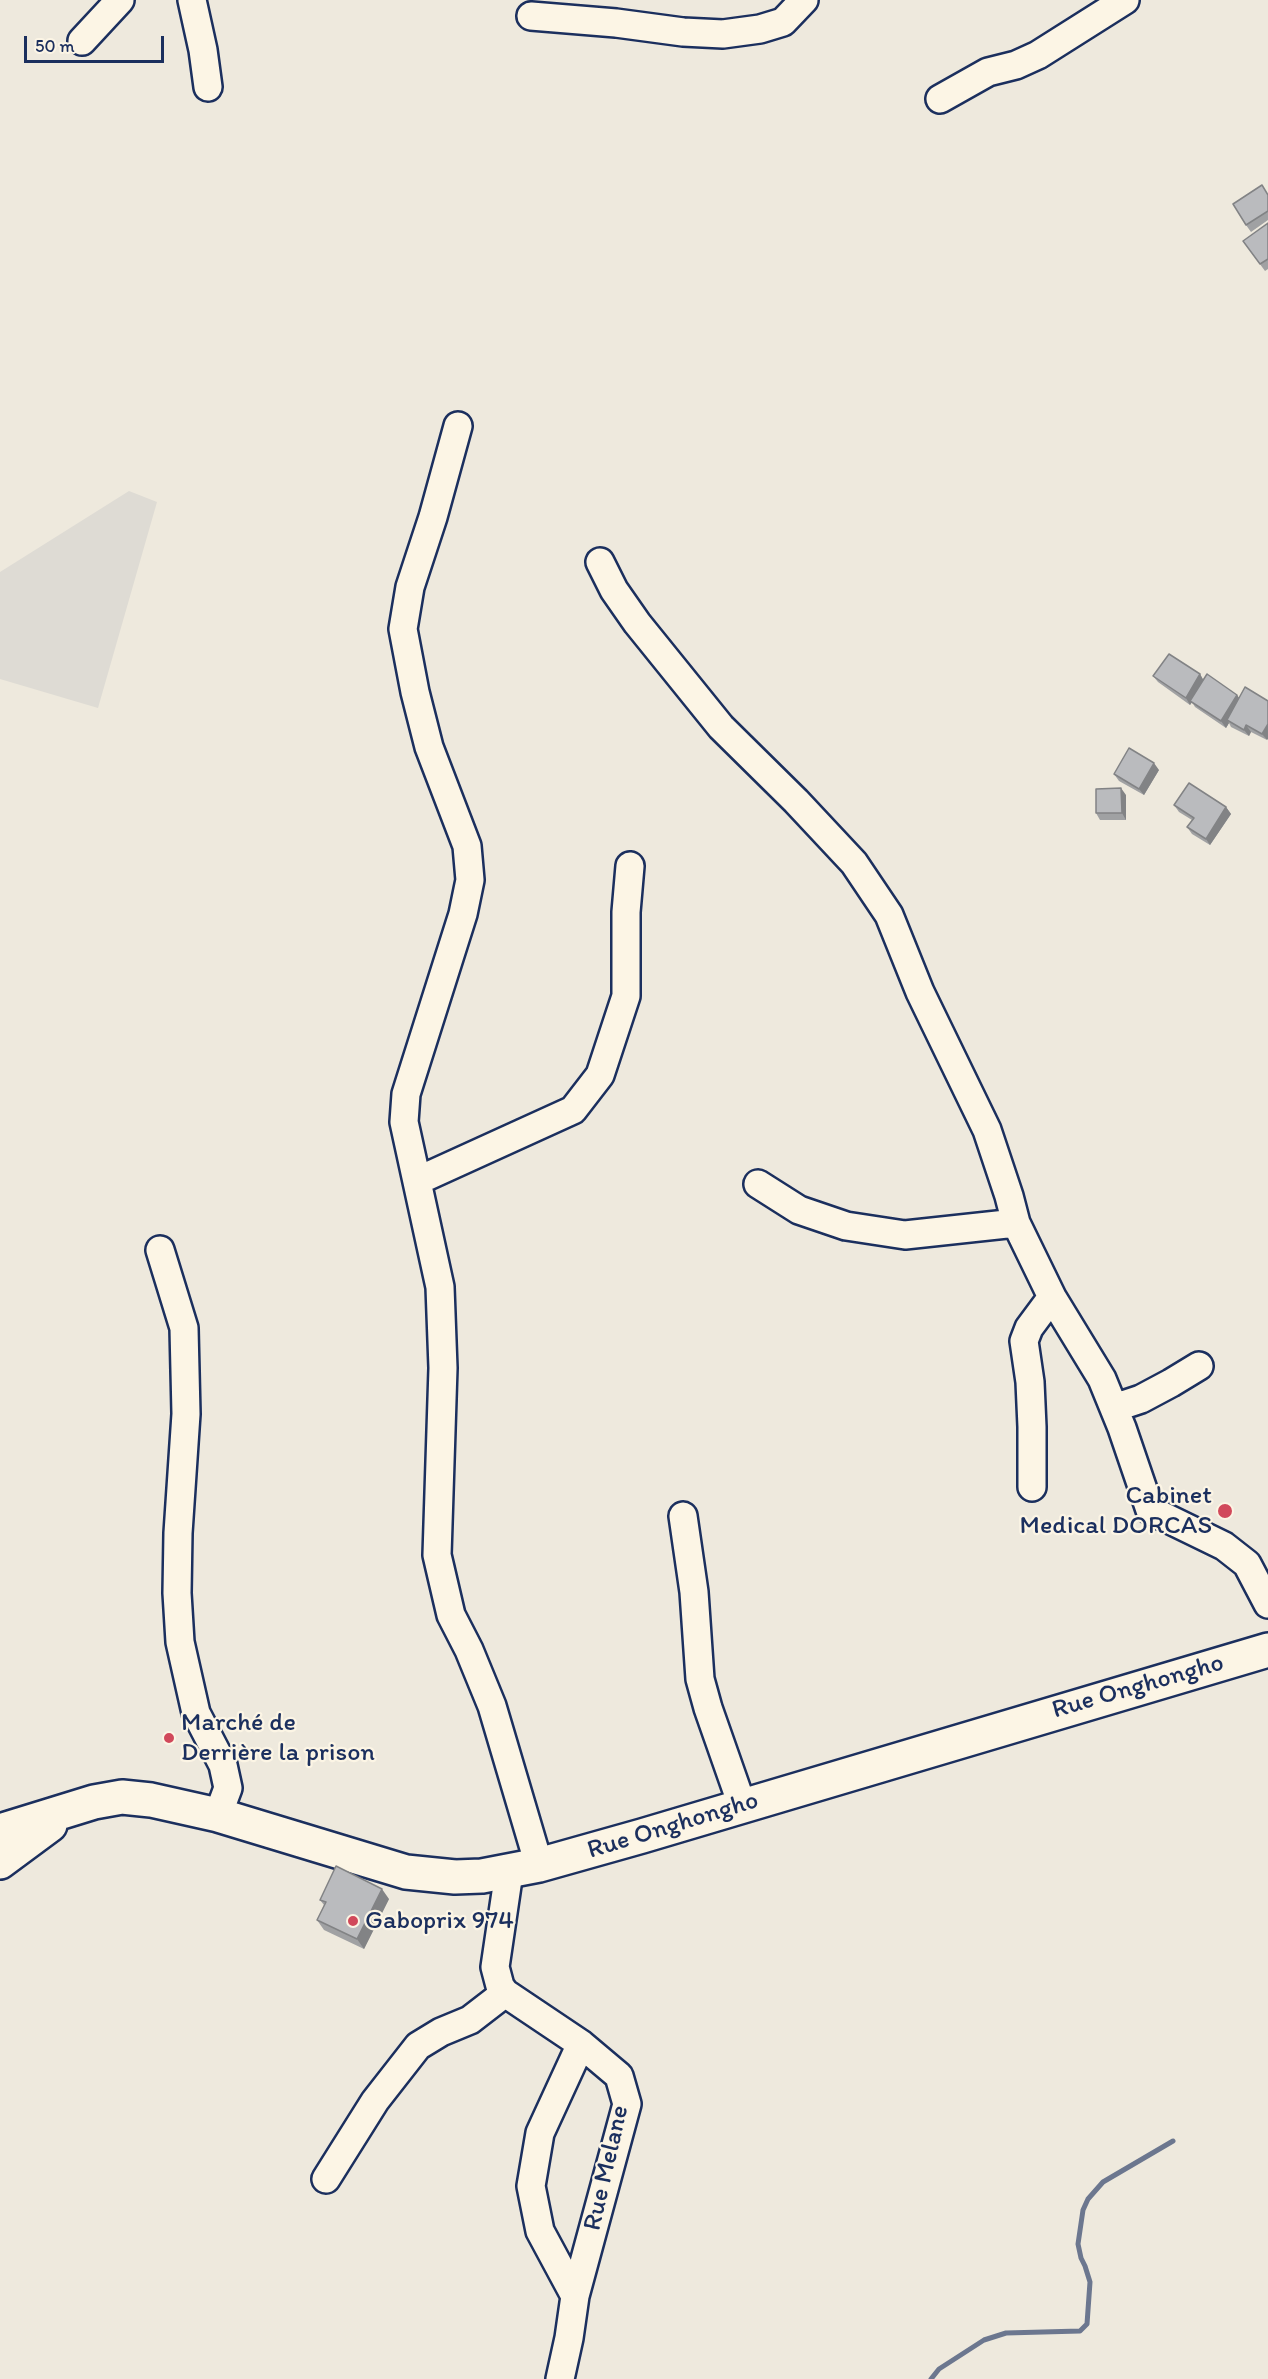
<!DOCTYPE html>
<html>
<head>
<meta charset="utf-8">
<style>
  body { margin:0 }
  #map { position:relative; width:1268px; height:2379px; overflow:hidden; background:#eee9dd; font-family:Itim,sans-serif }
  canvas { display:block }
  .scale { position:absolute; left:24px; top:36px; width:140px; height:27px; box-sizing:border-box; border:3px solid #1b2f5e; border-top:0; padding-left:8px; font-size:18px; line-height:21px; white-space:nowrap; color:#1b2f5e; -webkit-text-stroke:4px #fcf5e5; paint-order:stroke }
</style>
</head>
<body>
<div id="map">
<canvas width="1268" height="2379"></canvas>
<div class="scale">50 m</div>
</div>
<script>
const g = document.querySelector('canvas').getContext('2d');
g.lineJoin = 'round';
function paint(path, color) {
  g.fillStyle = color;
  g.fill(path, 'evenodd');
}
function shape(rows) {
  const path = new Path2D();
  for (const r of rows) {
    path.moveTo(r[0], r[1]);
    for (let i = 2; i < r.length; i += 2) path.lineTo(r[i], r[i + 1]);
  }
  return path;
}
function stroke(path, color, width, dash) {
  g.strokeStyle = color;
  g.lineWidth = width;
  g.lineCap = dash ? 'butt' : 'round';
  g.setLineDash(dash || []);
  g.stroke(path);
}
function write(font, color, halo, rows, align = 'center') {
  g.font = font + ' Itim,sans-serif';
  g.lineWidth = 4.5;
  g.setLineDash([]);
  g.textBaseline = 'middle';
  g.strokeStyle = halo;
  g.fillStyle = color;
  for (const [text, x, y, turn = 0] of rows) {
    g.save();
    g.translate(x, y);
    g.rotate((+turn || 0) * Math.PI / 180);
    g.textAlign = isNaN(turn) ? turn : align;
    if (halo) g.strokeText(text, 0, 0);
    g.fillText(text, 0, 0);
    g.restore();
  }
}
paint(shape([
  [129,491,157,502,98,708,0,679,0,572]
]), '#dedbd4');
stroke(shape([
  [931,2379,939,2369,984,2340,1006,2333,1080,2331,1087,2324,1090,2282,1085,2266,1081,2258,1078,2244,1083,2210,1088,2199,1103,2182,1173,2141]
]), '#6c778f', 5);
const minor = shape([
  [192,0,203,50,208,87],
  [531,16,616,23,683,32,723,34,760,29,783,22,804,0],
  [82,41,120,0],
  [940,99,988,72,1016,65,1038,55,1125,0],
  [458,426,433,517,410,587,403,629,415,692,429,747,467,846,470,880,463,914,406,1094,404,1122,440,1287,443,1368,437,1555,451,1615,469,1650,492,1706,539,1865],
  [600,562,614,590,637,623,721,727,796,801,854,863,889,915,920,992,987,1130,1009,1196,1016,1223,1052,1297,1102,1379,1122,1428,1150,1510,1224,1546,1247,1564,1268,1604],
  [417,1181,573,1110,600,1075,626,996,626,912,630,866],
  [758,1184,799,1210,846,1226,905,1235,1016,1223],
  [160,1250,184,1328,186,1414,178,1533,177,1593,180,1642,196,1713,223,1765,228,1788,218,1815],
  [1114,1408,1141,1399,1171,1383,1199,1366],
  [1032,1487,1032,1427,1030,1382,1024,1341,1029,1328,1052,1297],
  [683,1516,694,1592,700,1679,708,1708,742,1805],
  [509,1872,495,1967,500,1986,505,1993,581,2044,619,2076,627,2104,575,2296,569,2338,560,2379],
  [326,2179,375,2101,418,2046,441,2032,470,2020,505,1993],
  [575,2296,540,2231,531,2186,540,2133,581,2044]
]);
const major = shape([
  [0,1831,94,1802,122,1797,151,1800,218,1815,406,1872,455,1877,482,1876,539,1865,642,1836,1268,1650],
  [0,1862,50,1825]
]);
stroke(minor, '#1b2f5e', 32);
stroke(major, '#1b2f5e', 38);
stroke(minor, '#fcf5e5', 27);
stroke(major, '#fcf5e5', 33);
paint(shape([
  [1268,194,1268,220,1251,232,1246,225],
  [1268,223,1268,269,1265,271,1243,241],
  [1200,674,1203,680,1237,695,1267,740,1251,732,1249,736,1231,727,1229,723,1226,728,1195,707,1192,702,1190,705,1158,682,1153,676],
  [1159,770,1144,795,1119,781,1114,774],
  [1126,795,1126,820,1100,820,1096,813],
  [1174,805,1226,807,1231,814,1210,845,1192,834,1187,827,1192,820,1179,812],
  [389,1899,364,1949,324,1930,317,1920,324,1905,320,1900]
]), '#a0a1a3');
paint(shape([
  [1200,674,1204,681,1190,701,1192,702,1190,705,1186,698],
  [1237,695,1242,702,1227,720,1229,723,1226,728,1221,721],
  [1268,724,1268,739,1267,740,1262,734],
  [1246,725,1251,732,1249,736,1244,730],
  [1154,763,1159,770,1144,795,1139,789],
  [1121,788,1126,795,1126,820,1122,813],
  [1226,807,1231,814,1210,845,1206,839],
  [382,1889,389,1899,364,1949,357,1939]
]), '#828385');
const building = shape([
  [1262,185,1268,195,1268,211,1246,225,1233,204,1262,185],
  [1268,223,1268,259,1260,264,1243,241,1268,223],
  [1169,654,1200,674,1186,698,1153,676,1169,654],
  [1207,674,1237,695,1221,721,1190,701,1207,674],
  [1245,687,1268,701,1268,724,1262,734,1246,725,1244,730,1227,720,1245,687],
  [1129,748,1154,763,1139,789,1114,774,1129,748],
  [1189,783,1226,807,1206,839,1187,827,1194,818,1174,805,1189,783],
  [1121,788,1122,813,1096,813,1096,789,1121,788],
  [336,1866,382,1889,357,1939,317,1920,326,1902,320,1900,336,1866]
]);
paint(building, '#babbbe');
stroke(building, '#828385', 1.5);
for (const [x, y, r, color] of [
  [1225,1511,8,"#d1495b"],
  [169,1738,6,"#d1495b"],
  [353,1921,6,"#d1495b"]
]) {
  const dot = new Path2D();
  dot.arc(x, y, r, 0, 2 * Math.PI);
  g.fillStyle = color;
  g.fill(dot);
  stroke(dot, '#fcf5e5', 2);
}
write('26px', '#1b2f5e', '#fcf5e5', [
  ["Cabinet",1212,1496,"right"],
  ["Medical DORCAS",1212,1526,"right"],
  ["Marché de",181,1723],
  ["Derrière la prison",181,1753],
  ["Gaboprix 974",365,1921]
], 'left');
write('26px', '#1b2f5e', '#fcf5e5', [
  ["Rue Onghongho",1138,1687,-16],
  ["Rue Onghongho",673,1826,-17],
  ["Rue Melane",607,2168,-77]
]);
</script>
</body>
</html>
